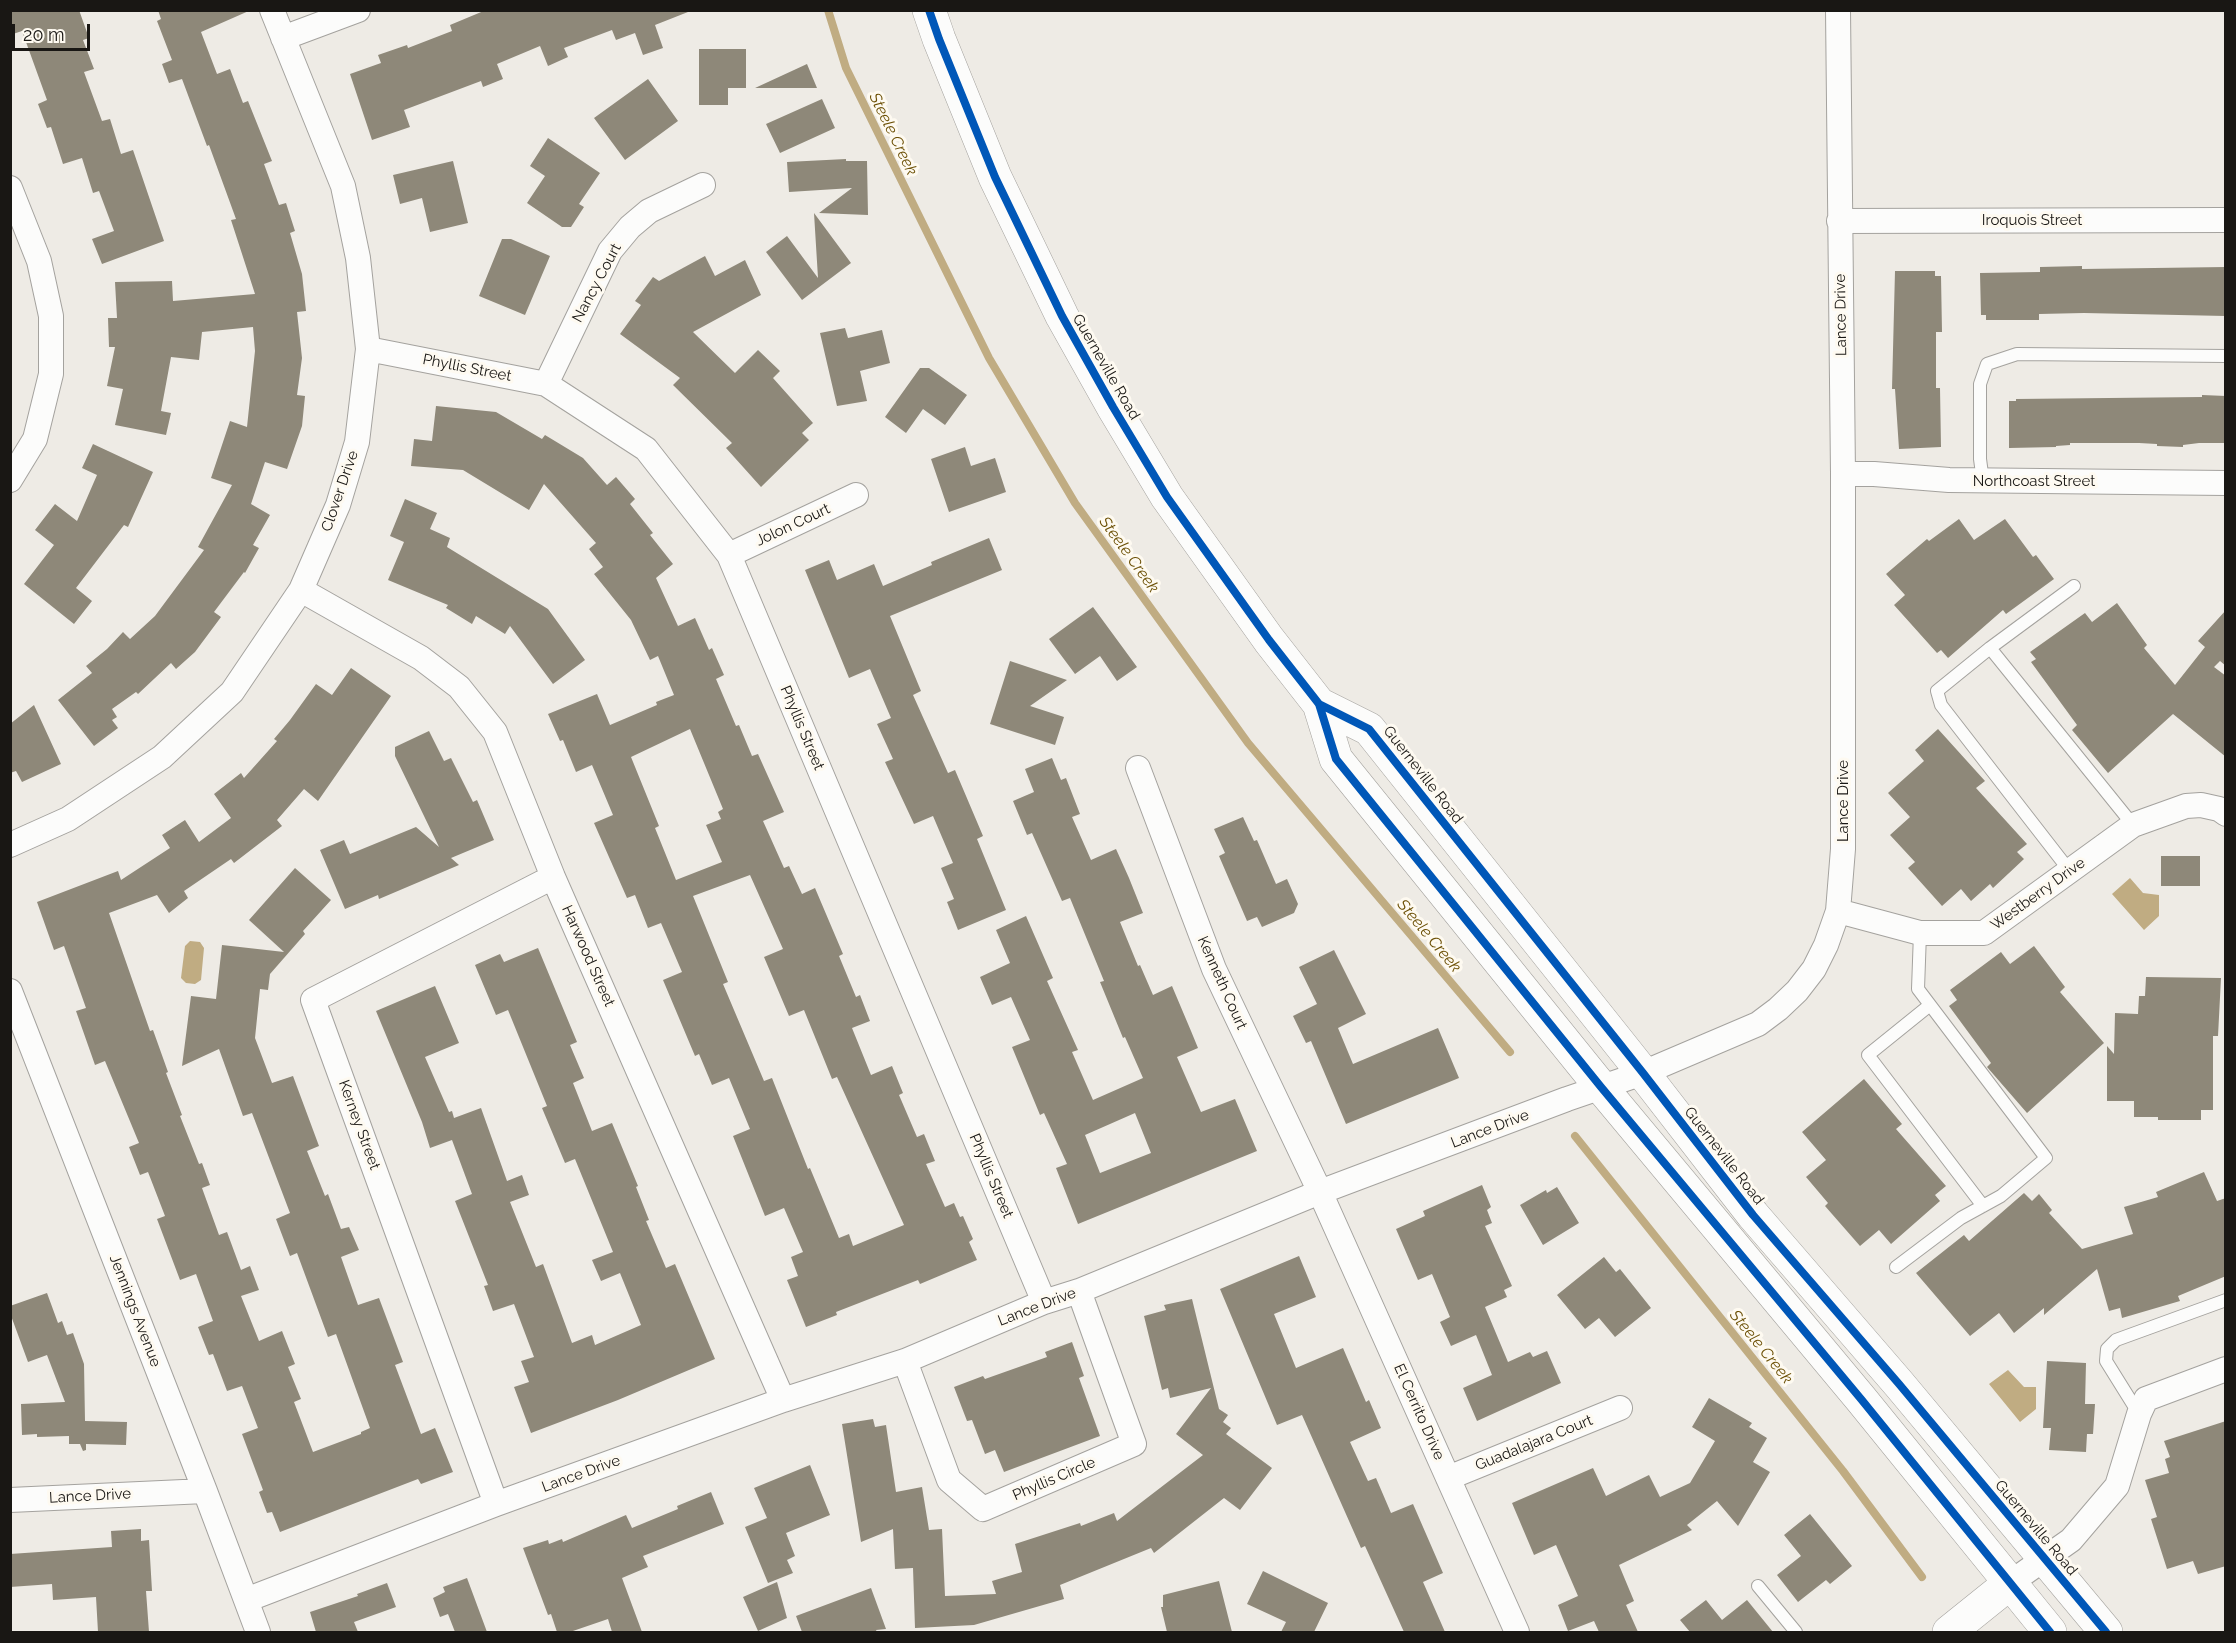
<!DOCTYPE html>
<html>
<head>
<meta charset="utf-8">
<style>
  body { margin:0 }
  #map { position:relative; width:2236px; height:1643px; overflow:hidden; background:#eeebe5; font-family:Raleway,sans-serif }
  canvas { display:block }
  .frame { position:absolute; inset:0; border:12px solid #191714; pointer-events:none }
  .scale { position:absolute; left:12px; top:24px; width:78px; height:27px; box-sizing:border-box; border:3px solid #191714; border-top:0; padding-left:8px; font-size:18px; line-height:21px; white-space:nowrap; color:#191714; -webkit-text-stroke:4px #fefaf1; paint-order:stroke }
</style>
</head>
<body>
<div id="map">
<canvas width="2236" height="1643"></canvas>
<div class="frame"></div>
<div class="scale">20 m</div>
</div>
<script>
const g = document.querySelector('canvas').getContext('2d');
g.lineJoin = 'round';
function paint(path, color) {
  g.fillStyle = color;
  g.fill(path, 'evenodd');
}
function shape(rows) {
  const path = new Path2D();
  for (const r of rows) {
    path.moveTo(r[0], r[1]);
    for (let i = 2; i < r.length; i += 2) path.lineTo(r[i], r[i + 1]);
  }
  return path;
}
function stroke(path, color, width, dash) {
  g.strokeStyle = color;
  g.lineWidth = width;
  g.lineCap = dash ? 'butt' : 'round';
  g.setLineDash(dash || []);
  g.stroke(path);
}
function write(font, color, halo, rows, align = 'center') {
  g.font = font + ' Raleway,sans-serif';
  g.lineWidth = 6;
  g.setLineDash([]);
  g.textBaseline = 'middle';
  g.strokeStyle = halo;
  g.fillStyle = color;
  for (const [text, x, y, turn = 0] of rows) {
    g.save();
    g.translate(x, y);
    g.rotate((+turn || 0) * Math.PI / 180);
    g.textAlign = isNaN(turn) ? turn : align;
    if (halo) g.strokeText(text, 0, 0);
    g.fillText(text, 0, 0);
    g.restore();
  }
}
paint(shape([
  [2130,878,2143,893,2159,895,2159,916,2144,930,2112,894],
  [190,941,200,942,204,948,201,980,195,984,186,983,181,978,185,946],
  [2008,1370,2024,1387,2036,1387,2036,1409,2020,1422,1989,1384]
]), '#c0ac82');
stroke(shape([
  [828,10,846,68,989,358,1075,503,1248,743,1510,1052],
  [1575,1136,1843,1471,1922,1577]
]), '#c0ac82', 8);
paint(shape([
  [10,10,79,10,89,38,83,40,94,69,84,72,102,121,110,119,121,154,133,150,164,241,102,264,92,239,114,231,99,191,93,193,82,158,63,164,51,127,47,128,38,104,47,100,22,31,10,35],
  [158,10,251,10,201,32,217,74,230,69,243,103,248,101,272,161,264,164,279,205,286,203,295,231,290,233,302,274,306,311,297,312,302,358,297,395,305,396,302,426,287,469,265,462,251,504,270,515,253,545,259,548,245,573,244,572,214,612,221,617,195,652,176,669,171,663,138,694,136,692,112,709,117,717,112,720,118,728,94,746,58,700,92,673,86,666,107,649,123,632,130,639,155,616,204,550,198,547,232,485,211,478,230,421,247,427,255,351,253,327,202,332,199,360,171,357,161,411,171,413,166,435,115,425,123,389,107,386,115,347,109,347,108,318,117,318,115,282,172,281,173,301,255,294,231,220,236,219,209,145,207,146,182,79,169,83,162,64,172,60,157,21,161,19],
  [486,10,688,10,688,12,655,25,663,48,643,55,635,33,616,40,612,30,564,48,568,57,548,66,540,46,497,64,503,79,483,87,481,81,404,110,410,127,372,140,350,74,381,63,378,55,407,45,408,48,452,31,450,25],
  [699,49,746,49,746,88,728,88,728,105,699,105],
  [807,64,817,88,755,88],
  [648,79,678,121,625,160,594,118],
  [822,99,835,128,780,153,766,124],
  [548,138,600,173,579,204,584,207,571,227,562,227,527,203,545,176,530,166],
  [846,159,846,161,867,161,868,215,819,213,852,188,789,192,787,162],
  [453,161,468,223,430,232,422,198,400,204,393,175],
  [814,213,851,263,802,300,766,252,787,236,818,278],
  [502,239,511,239,550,256,525,315,479,296],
  [705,256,715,276,745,260,761,295,693,332,735,373,758,350,780,371,773,378,813,423,802,433,809,440,761,487,726,448,732,443,673,385,680,378,620,334,641,305,635,301,653,277,659,281],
  [2082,266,2082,269,2226,267,2226,316,2084,313,2039,314,2039,320,1986,320,1986,315,1981,315,1980,273,2040,272,2040,267],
  [1895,271,1935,271,1935,276,1941,276,1942,332,1936,332,1936,388,1940,388,1941,447,1899,449,1895,389,1892,389],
  [845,328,848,338,882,330,890,363,860,371,867,401,837,406,820,333],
  [920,368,929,368,967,395,945,425,923,409,906,433,885,417],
  [2202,395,2226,396,2226,443,2199,443,2183,445,2183,447,2157,446,2157,444,2139,443,2070,443,2070,445,2056,446,2056,447,2009,448,2009,401,2016,401,2016,399,2202,397],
  [436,406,496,412,542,439,545,435,583,458,607,485,616,477,635,499,630,504,653,533,650,535,673,564,656,578,678,626,695,618,709,650,712,648,724,675,716,679,736,726,739,725,752,756,758,754,784,812,763,821,784,868,789,866,802,894,815,888,843,954,839,956,856,997,860,995,870,1021,852,1028,871,1075,892,1066,903,1093,899,1095,917,1137,924,1134,935,1161,926,1164,945,1207,954,1203,960,1217,963,1216,973,1239,969,1242,977,1260,920,1284,918,1280,836,1312,837,1315,806,1327,787,1280,798,1276,791,1257,803,1252,784,1208,765,1216,733,1136,750,1129,729,1078,712,1085,699,1054,695,1056,663,980,682,972,661,923,648,928,635,895,627,898,594,823,613,815,592,765,576,772,563,740,560,741,548,714,597,694,610,725,657,705,656,702,674,695,658,656,650,660,631,620,594,574,603,567,589,549,596,543,544,484,529,510,463,470,411,466,414,439,432,441],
  [690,729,723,809,718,812,721,819,706,825,722,862,676,880,655,828,659,826,631,757],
  [750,875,783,949,764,957,789,1016,804,1010,832,1079,837,1077,904,1225,853,1246,849,1234,839,1238,810,1168,808,1169,772,1078,764,1081,723,984,728,982,693,896],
  [93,444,153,472,128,527,124,525,76,588,92,601,74,624,24,584,54,545,35,530,55,504,77,521,97,475,82,468],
  [965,447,971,466,995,458,1006,492,949,512,931,459],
  [405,499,437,513,430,529,450,538,447,547,548,609,585,660,553,684,510,626,505,634,476,616,472,624,446,608,448,605,388,580,404,542,390,536],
  [1959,519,1974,540,2005,519,2033,557,2036,555,2054,579,2006,614,2003,610,1948,658,1941,650,1937,653,1894,605,1905,595,1886,574,1927,539,1929,541],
  [989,538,1002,570,890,616,921,691,913,695,948,773,955,770,983,836,977,839,1006,910,958,930,947,902,954,899,941,868,953,863,933,816,914,824,885,762,893,759,877,724,891,718,870,669,849,678,805,570,829,560,837,580,874,564,883,586,932,565,931,562],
  [2117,603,2147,645,2144,648,2175,685,2205,647,2198,641,2226,610,2226,666,2220,661,2214,667,2226,676,2226,757,2173,714,2108,773,2072,730,2077,725,2031,662,2036,659,2030,652,2085,613,2092,622],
  [1093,607,1137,667,1117,681,1100,656,1075,674,1049,639],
  [1010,661,1067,680,1030,706,1064,717,1055,745,990,724],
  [351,668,391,696,318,801,304,789,277,820,282,826,234,863,231,859,184,891,188,898,169,913,157,895,109,913,150,1031,153,1030,168,1072,166,1073,182,1115,180,1116,199,1164,202,1163,210,1185,202,1188,219,1235,227,1232,241,1270,250,1266,259,1290,241,1296,259,1341,282,1331,295,1364,288,1367,301,1399,294,1402,313,1452,361,1434,361,1432,370,1428,336,1334,328,1337,297,1253,290,1256,276,1219,290,1213,252,1113,243,1116,219,1049,182,1066,191,996,216,999,222,945,284,952,249,920,295,868,331,900,303,931,305,934,270,974,268,990,260,989,255,1038,272,1083,293,1076,319,1146,307,1151,325,1196,328,1194,341,1229,349,1227,359,1250,341,1257,358,1305,379,1298,403,1362,395,1365,421,1434,435,1428,453,1472,421,1484,418,1479,280,1532,272,1512,267,1513,259,1492,263,1490,242,1434,258,1428,242,1386,227,1391,213,1354,209,1355,198,1327,213,1321,196,1274,180,1280,157,1219,165,1216,148,1172,140,1175,129,1147,139,1143,105,1061,95,1065,76,1011,86,1008,64,946,54,950,37,902,118,871,121,880,170,848,162,835,185,820,199,842,231,818,214,794,241,773,244,778,277,741,274,739,290,720,316,684,332,695],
  [34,705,61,764,22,782,16,771,10,773,10,724],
  [1938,729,1985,781,1976,788,2027,844,2017,852,2024,859,1993,888,1990,884,1971,901,1961,889,1942,906,1908,868,1915,862,1890,835,1910,817,1888,793,1924,761,1915,750],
  [429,731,444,761,451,758,473,802,477,800,494,840,451,858,459,865,379,899,378,895,345,909,320,850,344,840,350,854,416,827,439,847,395,756,395,747],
  [1052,758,1061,780,1066,778,1080,814,1072,817,1091,860,1116,849,1129,878,1143,913,1120,922,1138,966,1140,965,1153,995,1172,986,1191,1031,1198,1048,1177,1057,1201,1112,1235,1099,1257,1151,1078,1224,1056,1168,1067,1164,1044,1113,1040,1115,1012,1047,1030,1040,1011,997,992,1005,980,977,1010,963,996,930,1026,916,1053,978,1047,981,1078,1050,1072,1052,1093,1100,1143,1078,1125,1037,1123,1038,1100,982,1104,981,1070,898,1062,901,1032,833,1027,835,1013,801,1034,792,1025,769],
  [1135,1113,1151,1153,1100,1173,1085,1135],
  [1243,817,1254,841,1257,840,1276,884,1287,879,1298,904,1294,913,1262,927,1257,917,1247,921,1219,856,1225,853,1214,829],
  [2161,856,2200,856,2200,886,2161,886],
  [2034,946,2065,987,2060,992,2104,1043,2027,1113,1987,1067,1991,1063,1949,1006,1957,1000,1950,990,2001,952,2010,964],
  [538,948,577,1042,570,1045,584,1078,573,1083,592,1131,612,1123,638,1186,636,1187,649,1220,646,1221,666,1268,675,1264,715,1359,618,1400,531,1433,514,1387,529,1382,521,1361,534,1357,514,1304,493,1311,484,1286,488,1285,455,1201,472,1194,452,1140,430,1148,422,1122,376,1011,435,986,459,1043,425,1057,449,1112,452,1111,454,1118,481,1108,507,1181,522,1175,529,1195,510,1202,536,1267,543,1264,572,1343,592,1335,595,1345,641,1325,620,1273,601,1281,592,1260,613,1252,575,1159,565,1163,542,1108,547,1106,508,1010,496,1015,475,965,500,954,504,962],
  [1334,950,1366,1014,1338,1028,1353,1064,1438,1028,1459,1078,1346,1124,1311,1041,1306,1043,1293,1016,1317,1004,1299,967],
  [2146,977,2221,978,2218,1036,2213,1036,2213,1110,2201,1110,2201,1120,2158,1120,2158,1117,2134,1117,2134,1101,2107,1101,2107,1046,2114,1054,2115,1013,2138,1014,2139,996,2145,996],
  [1864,1079,1902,1124,1896,1129,1946,1186,1935,1195,1940,1201,1891,1244,1879,1230,1860,1246,1825,1206,1828,1203,1806,1177,1826,1160,1802,1132],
  [2204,1172,2217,1201,2226,1198,2226,1276,2178,1296,2180,1301,2122,1318,2120,1308,2109,1311,2097,1269,2044,1315,2044,1308,2014,1333,1999,1313,1970,1336,1916,1273,1964,1235,1969,1241,2024,1193,2032,1201,2039,1194,2052,1210,2049,1213,2082,1249,2133,1234,2124,1207,2158,1197,2156,1192],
  [1482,1185,1491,1207,1487,1210,1492,1223,1485,1226,1512,1286,1504,1290,1507,1297,1485,1307,1508,1362,1530,1352,1533,1357,1547,1351,1561,1383,1477,1421,1463,1388,1492,1375,1476,1335,1451,1346,1440,1322,1450,1317,1432,1274,1418,1280,1396,1229,1425,1216,1423,1211],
  [1557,1187,1579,1223,1543,1245,1520,1205,1546,1190,1547,1193],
  [1299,1256,1316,1297,1274,1314,1296,1368,1343,1348,1366,1402,1369,1400,1381,1428,1350,1442,1368,1481,1376,1478,1391,1513,1413,1504,1443,1573,1423,1582,1445,1632,1404,1632,1365,1546,1361,1548,1302,1415,1277,1425,1220,1289],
  [1604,1257,1616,1272,1620,1269,1651,1308,1615,1337,1599,1318,1585,1329,1557,1295],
  [47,1293,58,1323,62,1321,67,1335,73,1333,84,1364,85,1421,127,1422,126,1445,86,1444,86,1450,83,1451,80,1444,69,1444,69,1436,37,1437,37,1434,22,1435,21,1404,65,1402,47,1355,28,1362,10,1313,10,1306],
  [1192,1299,1219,1409,1228,1415,1223,1422,1231,1428,1226,1434,1272,1468,1240,1510,1224,1498,1154,1553,1151,1548,1060,1585,1064,1599,974,1625,915,1628,913,1568,895,1569,893,1529,861,1542,842,1424,873,1419,875,1427,886,1425,896,1492,922,1487,929,1530,942,1529,945,1596,996,1594,992,1581,1022,1572,1015,1544,1080,1523,1081,1526,1114,1513,1117,1521,1203,1455,1176,1434,1211,1388,1170,1398,1168,1388,1162,1390,1144,1316,1166,1310,1164,1305],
  [1072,1342,1084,1376,1079,1378,1100,1436,1004,1472,995,1450,985,1454,972,1420,967,1421,954,1387,983,1376,985,1379,1047,1357,1045,1352],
  [2047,1361,2086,1363,2085,1404,2095,1404,2093,1434,2087,1434,2086,1452,2049,1450,2051,1428,2043,1428],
  [1709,1398,1752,1423,1749,1427,1767,1438,1753,1462,1770,1472,1738,1526,1717,1501,1687,1525,1692,1530,1619,1565,1634,1601,1626,1605,1638,1632,1599,1632,1594,1621,1568,1631,1558,1605,1578,1596,1556,1545,1534,1555,1512,1503,1593,1468,1606,1496,1649,1475,1660,1497,1690,1483,1715,1441,1692,1427],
  [2226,1421,2226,1566,2198,1574,2193,1561,2167,1569,2151,1519,2157,1517,2145,1480,2169,1473,2165,1459,2170,1457,2164,1441],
  [810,1465,830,1515,786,1533,795,1556,787,1560,793,1573,768,1583,745,1527,767,1518,754,1488],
  [711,1492,724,1524,643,1556,648,1567,622,1578,642,1632,612,1632,608,1619,570,1632,557,1632,551,1614,548,1615,523,1548,548,1540,549,1544,562,1539,563,1542,626,1515,632,1528,678,1509,677,1506],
  [1810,1514,1852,1566,1830,1584,1826,1580,1798,1602,1777,1575,1801,1556,1784,1535],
  [141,1529,141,1541,149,1540,152,1591,146,1591,149,1632,98,1632,96,1597,53,1600,52,1584,10,1587,10,1554,112,1547,111,1531],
  [1263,1571,1328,1603,1314,1632,1281,1632,1286,1622,1247,1604],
  [467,1578,487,1632,455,1632,448,1614,440,1617,433,1598,445,1592,443,1587],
  [1219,1581,1232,1632,1167,1632,1161,1607,1163,1607,1163,1595],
  [777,1582,787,1618,758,1631,743,1597],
  [387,1583,396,1607,354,1622,358,1632,316,1632,310,1612,358,1596,357,1594],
  [871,1588,886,1629,876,1630,877,1632,802,1632,796,1616],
  [1706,1600,1722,1620,1747,1600,1773,1632,1690,1632,1680,1620]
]), '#8e8879');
const lane = shape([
  [1983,481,1980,459,1980,384,1987,364,2017,354,2226,356],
  [1990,648,2074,586],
  [2069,870,1941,705,1937,691,1990,648,2133,825],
  [1930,1005,1868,1055,1983,1206],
  [1896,1267,1961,1218,2001,1196,2046,1158,1918,989,1920,933],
  [2139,1414,2106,1361,2107,1349,2116,1340,2226,1300],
  [1758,1586,1796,1632]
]);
const street = shape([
  [283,38,358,10],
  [10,188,39,261,51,316,51,374,35,439,10,480],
  [1839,221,2226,220],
  [368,349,546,384,646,449,729,555,1044,1302],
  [546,384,610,251,630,227,649,211,703,185],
  [1843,474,1874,474,1949,480,2226,483],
  [729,555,856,495],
  [301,590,421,658,459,687,495,732,553,877,783,1400],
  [1138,768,1214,969,1320,1192,1517,1632],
  [10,845,68,819,162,757,232,692,301,590,338,505,357,442,368,349,358,258,343,186,272,10],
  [1838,911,1920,933,1984,933,2133,825,2186,806,2201,805,2219,809,2226,814],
  [10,991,205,1491,258,1632],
  [905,1361,949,1480,983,1509,1134,1444,1079,1291],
  [1448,1478,1620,1408],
  [10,1500,205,1491],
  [496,1504,313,1000,553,877],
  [2010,1583,2071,1540,2117,1486,2139,1414,2146,1399,2226,1369],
  [246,1600,496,1504,783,1400,905,1361,1044,1302,1079,1291,1320,1192,1567,1099,1643,1073,1758,1024,1778,1009,1797,991,1814,969,1826,945,1838,911,1843,849,1843,474,1838,10]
]);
const secondary = shape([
  [929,10,939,39,995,177,1062,316,1113,407,1167,497,1269,640,1319,704,1336,759,1601,1087,1861,1399,2050,1632],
  [1319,704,1369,729,1643,1073,1753,1215,1899,1384,2106,1632],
  [1949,1632,2010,1583]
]);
stroke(lane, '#a4a29e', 14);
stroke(street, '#a4a29e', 26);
stroke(secondary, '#a4a29e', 34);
stroke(lane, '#fcfcfb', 12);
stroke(street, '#fcfcfb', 24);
stroke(secondary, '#fcfcfb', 33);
stroke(shape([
  [929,10,939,39,995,177,1062,316,1113,407,1167,497,1269,640,1319,704,1336,759,1601,1087,1861,1399,2050,1632],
  [1319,704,1369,729,1643,1073,1753,1215,1899,1384,2106,1632]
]), '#0057b8', 8);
write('15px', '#191714', '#fefaf1', [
  ["Iroquois Street",2032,220],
  ["Nancy Court",597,283,-62],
  ["Lance Drive",1841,315,-91],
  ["Guerneville Road",1106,367,60],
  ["Phyllis Street",467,368,11],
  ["Northcoast Street",2034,481],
  ["Clover Drive",340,491,-71],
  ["Jolon Court",793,525,-25],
  ["Phyllis Street",802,728,67],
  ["Guerneville Road",1423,775,52],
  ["Lance Drive",1843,801,-90],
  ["Westberry Drive",2038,894,-36],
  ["Harwood Street",588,956,66],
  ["Kenneth Court",1222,983,66],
  ["Kerney Street",359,1125,70],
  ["Lance Drive",1490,1129,-21],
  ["Guerneville Road",1724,1156,52],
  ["Phyllis Street",991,1176,67],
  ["Lance Drive",1037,1307,-21],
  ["Jennings Avenue",135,1311,69],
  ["El Cerrito Drive",1419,1412,66],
  ["Guadalajara Court",1534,1443,-22],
  ["Lance Drive",581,1474,-20],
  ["Phyllis Circle",1054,1479,-23],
  ["Lance Drive",90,1496,-3],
  ["Guerneville Road",2036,1528,50]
]);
write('italic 16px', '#6c5006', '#fefaf1', [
  ["Steele Creek",893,134,64],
  ["Steele Creek",1129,555,54],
  ["Steele Creek",1429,936,50],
  ["Steele Creek",1761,1347,51]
]);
</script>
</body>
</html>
